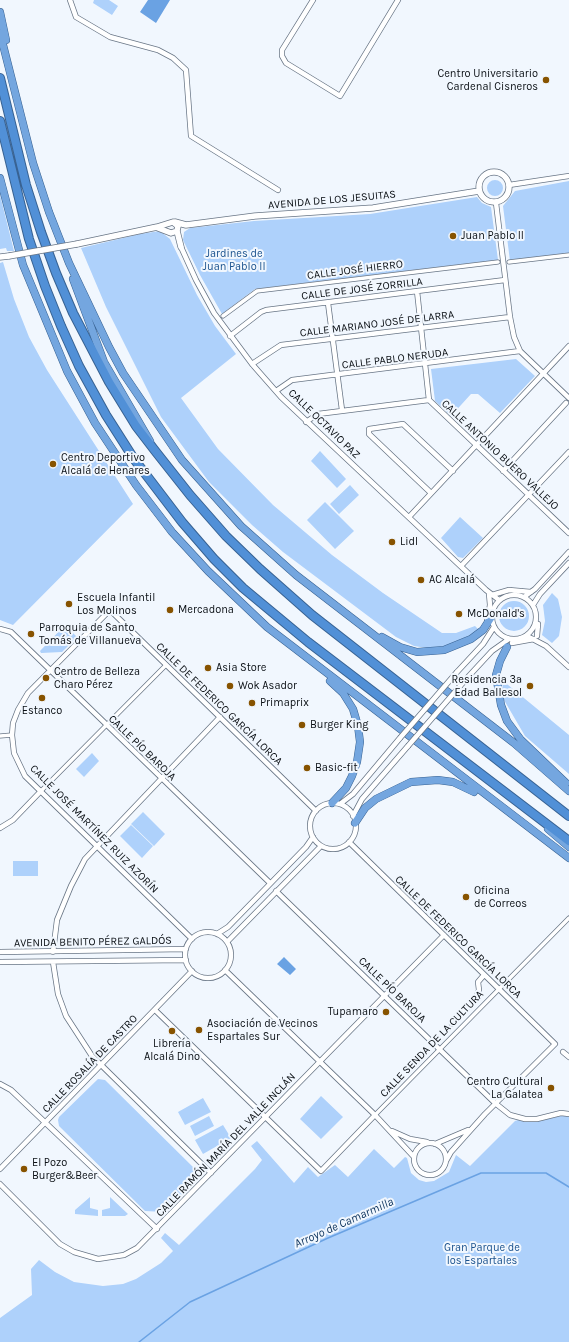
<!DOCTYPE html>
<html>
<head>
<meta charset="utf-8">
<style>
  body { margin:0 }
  canvas { display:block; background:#f1f7fe }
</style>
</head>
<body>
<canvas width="569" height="1342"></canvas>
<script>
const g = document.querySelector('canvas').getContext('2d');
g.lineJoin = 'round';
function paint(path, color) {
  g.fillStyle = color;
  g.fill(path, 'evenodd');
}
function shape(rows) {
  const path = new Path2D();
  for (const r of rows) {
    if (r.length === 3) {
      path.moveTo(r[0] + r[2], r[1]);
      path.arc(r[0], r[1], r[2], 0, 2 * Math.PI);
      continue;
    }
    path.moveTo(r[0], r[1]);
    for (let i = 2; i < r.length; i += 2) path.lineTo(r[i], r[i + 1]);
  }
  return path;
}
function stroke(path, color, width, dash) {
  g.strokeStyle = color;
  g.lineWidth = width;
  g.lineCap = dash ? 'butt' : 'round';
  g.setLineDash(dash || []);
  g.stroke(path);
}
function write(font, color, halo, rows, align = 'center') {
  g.font = font + ' Karla,sans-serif';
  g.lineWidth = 4;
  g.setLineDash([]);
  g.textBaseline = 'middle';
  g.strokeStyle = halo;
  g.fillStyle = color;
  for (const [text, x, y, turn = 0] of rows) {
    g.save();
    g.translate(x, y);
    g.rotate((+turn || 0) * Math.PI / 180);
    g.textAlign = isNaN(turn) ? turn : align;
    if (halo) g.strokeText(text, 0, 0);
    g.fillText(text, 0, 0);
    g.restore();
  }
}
paint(shape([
  [94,0,109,0,118,6,112,15,93,3],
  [495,188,8],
  [569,181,569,254,510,261,503,206,515,191],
  [0,195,14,251,7,251,6,248,0,249],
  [477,197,482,203,491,207,498,260,255,289,222,314,200,275,183,240,184,232,190,228,254,221,370,214],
  [160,231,170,239,197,295,215,326,236,354,181,398,218,449,273,505,332,555,383,593,442,633,456,633,475,626,479,630,456,643,433,649,414,646,396,637,283,552,252,525,209,482,161,417,106,307,81,248,140,234],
  [3,262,14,299,29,337,47,370,133,504,13,625,0,620,0,263],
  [516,359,535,376,500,413,478,394,471,394,451,416,435,401,431,369],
  [320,451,346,479,337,488,311,461],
  [350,485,359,495,339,514,330,504],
  [325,502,354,531,335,549,307,520],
  [460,517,483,538,463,558,458,557,441,538],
  [552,593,558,599,562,617,559,636,552,643,542,635,545,621,543,605],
  [514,616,15],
  [65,625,77,637,62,652,41,653,40,651],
  [502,680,569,735,569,774,525,736,504,700],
  [92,753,99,761,84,777,76,769],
  [143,812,165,834,154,846,131,824],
  [131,825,153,846,142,858,120,836],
  [13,861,38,861,38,876,13,876],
  [98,1079,105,1080,195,1169,197,1179,164,1212,145,1211,59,1126,58,1120,59,1117],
  [321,1096,343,1117,321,1139,300,1119],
  [203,1098,211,1112,185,1125,178,1112],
  [566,1115,569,1116,569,1342,0,1342,0,1318,32,1295,31,1269,39,1260,55,1272,74,1282,103,1286,123,1284,136,1279,161,1263,173,1251,161,1238,165,1233,179,1245,255,1169,262,1160,251,1146,257,1141,294,1183,308,1167,318,1177,335,1165,348,1177,374,1149,394,1168,405,1157,407,1158,411,1173,419,1180,426,1182,434,1181,449,1172,456,1155,470,1166,515,1121,518,1120,537,1121],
  [209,1116,214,1126,195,1136,190,1126],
  [223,1125,231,1138,203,1154,195,1140],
  [90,1197,90,1208,98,1210,98,1216,75,1214,75,1210],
  [110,1197,128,1214,125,1216,102,1216,102,1210,110,1208]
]), '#aed1fb');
paint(shape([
  [148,0,170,0,156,23,140,12],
  [284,957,296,969,290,975,277,964]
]), '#6aa2e3');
stroke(shape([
  [139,1342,190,1302,328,1238,481,1173,546,1173,569,1187]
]), '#6aa2e3', 1.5);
const pedestrian = shape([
  [509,262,569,255],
  [223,316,257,291,498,262],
  [0,736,12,735],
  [41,791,166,665],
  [375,1115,569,918]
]);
const minor = shape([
  [70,0,76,17,110,37,158,50,173,58,186,70,191,136,278,190],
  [313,0,282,50,282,56,286,63,340,96,398,0],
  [509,185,569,176],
  [496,203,510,317,514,337,520,351,569,398],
  [181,247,196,280,214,313,252,364,281,397,486,590,499,600],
  [417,291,429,400,569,533],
  [328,303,342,410],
  [230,336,261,312,266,310,505,280],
  [252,364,281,345,510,317],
  [276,391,292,380,520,351],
  [306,422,318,414,429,400],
  [503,471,566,403],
  [431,493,369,434,369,429,403,424,453,471],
  [409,517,569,346],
  [461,566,569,452],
  [514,617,22],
  [492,595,509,590,531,592],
  [524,597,535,589,569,552],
  [533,605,540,594,569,563],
  [487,622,490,605,489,594],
  [0,629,11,632,270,883],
  [527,636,546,646,569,667],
  [537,636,538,624],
  [512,643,534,639],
  [457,672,483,644,494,627],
  [467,678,492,651,509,639],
  [333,826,23],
  [340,804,353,794,400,738],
  [353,816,362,799,408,746],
  [0,828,13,820,41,791],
  [349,842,555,1044,485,1114,451,1152,446,1161],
  [276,891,495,1103,510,1115,525,1119,537,1119,561,1113,569,1114],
  [208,955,23],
  [217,934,228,927,306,847,313,837],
  [192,939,25,776,14,753,12,735,13,723,18,710,28,693,110,610,316,811],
  [227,942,321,846],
  [0,952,186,949],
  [53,952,57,920,71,886,85,859,220,717],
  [0,962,186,960],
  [53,962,58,994,66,1016,92,1056,211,1173],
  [225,970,375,1115,414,1157],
  [155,1010,321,1171,375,1115],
  [452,1024,476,998,479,990,478,982,484,975],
  [563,1052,569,1057],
  [0,1084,11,1090,157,1229],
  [392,1131,410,1139,427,1142],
  [430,1159,16],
  [435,1144,468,1130],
  [0,1169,192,971],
  [0,1184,60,1244,74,1252,98,1259,124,1255,137,1248,444,935]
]);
const tertiary = shape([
  [494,187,15],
  [175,222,186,225,255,216,373,208,479,191],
  [158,228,171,233,177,231],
  [77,244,157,227,173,222,178,226,177,231,181,247],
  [0,257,9,256]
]);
const trunk = shape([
  [0,12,6,40],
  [0,33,33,163,49,212,69,263,109,347,123,373,182,460,241,526,296,575,514,743,569,791],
  [0,178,23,265,67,371,95,423,136,485,172,532,208,571,267,627,569,858],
  [73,279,104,362,150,441],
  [382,637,400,647,417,652,444,650,471,639,483,630,492,616],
  [507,647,500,661,496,675,501,705,507,721,521,740,566,783],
  [330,681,343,693,353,709,358,726,360,742,357,762,352,776,346,788,332,803],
  [355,823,365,808,376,799,411,782,438,780,453,782,474,792],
  [548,829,569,847]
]);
const motorway = shape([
  [0,78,26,185,41,232,56,273,73,313,109,382,136,426,156,452,190,495,226,536,260,569,312,615,569,816],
  [0,121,29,239,45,286,61,326,79,366,106,415,134,459,182,522,214,559,243,588,308,642,569,841]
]);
stroke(pedestrian, '#697686', 5);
stroke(minor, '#697686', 6);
stroke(tertiary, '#697686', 7);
stroke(trunk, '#386292', 8);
stroke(motorway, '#386292', 10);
stroke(pedestrian, '#fff', 3.5);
stroke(minor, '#fff', 4.5);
stroke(tertiary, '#fff', 5.5);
stroke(trunk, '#74a6df', 7);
stroke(motorway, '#5190d7', 8);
const minorBridge = shape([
  [400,738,457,672],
  [408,746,467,678]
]);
const tertiaryBridge = shape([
  [9,256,77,244]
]);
stroke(minorBridge, '#697686', 6, []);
stroke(tertiaryBridge, '#697686', 7, []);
stroke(minorBridge, '#fff', 4.5);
stroke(tertiaryBridge, '#fff', 5.5);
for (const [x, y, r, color] of [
  [546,80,4,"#875300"],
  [453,236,4,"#875300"],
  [53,464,4,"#875300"],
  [392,542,4,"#875300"],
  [421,580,4,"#875300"],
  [69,604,4,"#875300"],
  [170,610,4,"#875300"],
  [459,614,4,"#875300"],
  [31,634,4,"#875300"],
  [208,668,4,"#875300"],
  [46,678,4,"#875300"],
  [230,686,4,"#875300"],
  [530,686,4,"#875300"],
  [42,698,4,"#875300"],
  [252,703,4,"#875300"],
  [302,725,4,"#875300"],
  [307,768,4,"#875300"],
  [466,897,4,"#875300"],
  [386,1012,4,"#875300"],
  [199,1030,4,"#875300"],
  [172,1031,4,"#875300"],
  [551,1088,4,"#875300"],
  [24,1169,4,"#875300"]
]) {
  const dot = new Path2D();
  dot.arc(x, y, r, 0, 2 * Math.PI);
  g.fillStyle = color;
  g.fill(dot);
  stroke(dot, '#f1f7fe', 1.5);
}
write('11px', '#090e13', '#f1f7fe', [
  ["Centro Universitario",538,74,"right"],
  ["Cardenal Cisneros",538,87,"right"],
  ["Juan Pablo II",461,236],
  ["Centro Deportivo",61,458],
  ["Alcalá de Henares",61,471],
  ["Lidl",400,542],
  ["AC Alcalá",429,580],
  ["Escuela Infantil",77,598],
  ["Los Molinos",77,611],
  ["Mercadona",178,610],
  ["McDonald's",467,614],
  ["Parroquia de Santo",39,628],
  ["Tomás de Villanueva",39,641],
  ["Asia Store",216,668],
  ["Centro de Belleza",54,672],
  ["Charo Pérez",54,685],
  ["Residencia 3ª",522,680,"right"],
  ["Edad Ballesol",522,693,"right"],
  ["Wok Asador",238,686],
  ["Primaprix",260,703],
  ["Estanco",42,711,"center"],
  ["Burger King",310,725],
  ["Basic-fit",315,768],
  ["Oficina",474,891],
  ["de Correos",474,904],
  ["Tupamaro",378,1012,"right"],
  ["Asociación de Vecinos",207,1024],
  ["Espartales Sur",207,1037],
  ["Librería",172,1044,"center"],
  ["Alcalá Dino",172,1057,"center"],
  ["Centro Cultural",543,1082,"right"],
  ["La Galatea",543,1095,"right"],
  ["El Pozo",32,1163],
  ["Burger&Beer",32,1176]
], 'left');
write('11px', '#090e13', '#f1f7fe', [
  ["AVENIDA DE LOS JESUITAS",332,200,-5],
  ["CALLE JOSÉ HIERRO",355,270,-7],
  ["CALLE DE JOSÉ ZORRILLA",362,289,-7],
  ["CALLE MARIANO JOSÉ DE LARRA",377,324,-7],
  ["CALLE PABLO NERUDA",395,359,-7],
  ["CALLE OCTAVIO PAZ",324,424,44],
  ["CALLE ANTONIO BUERO VALLEJO",500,455,43],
  ["CALLE DE FEDERICO GARCÍA LORCA",219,704,44],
  ["CALLE PÍO BAROJA",142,748,44],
  ["CALLE JOSÉ MARTÍNEZ RUIZ AZORÍN",94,829,45],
  ["CALLE DE FEDERICO GARCÍA LORCA",458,937,44],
  ["AVENIDA BENITO PÉREZ GALDÓS",93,942,-1],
  ["CALLE PÍO BAROJA",392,990,44],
  ["CALLE SENDA DE LA CULTURA",432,1044,-46],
  ["CALLE ROSALÍA DE CASTRO",90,1064,-46],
  ["CALLE RAMÓN MARÍA DEL VALLE INCLÁN",226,1145,-46]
]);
write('11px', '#19518d', '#f1f7fe', [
  ["Jardines de",234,254],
  ["Juan Pablo II",234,267],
  ["Gran Parque de",482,1248],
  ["los Espartales",482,1261]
]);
write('italic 12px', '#0b325c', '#f1f7fe', [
  ["Arroyo de Camarmilla",344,1223,-24]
]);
</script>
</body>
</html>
